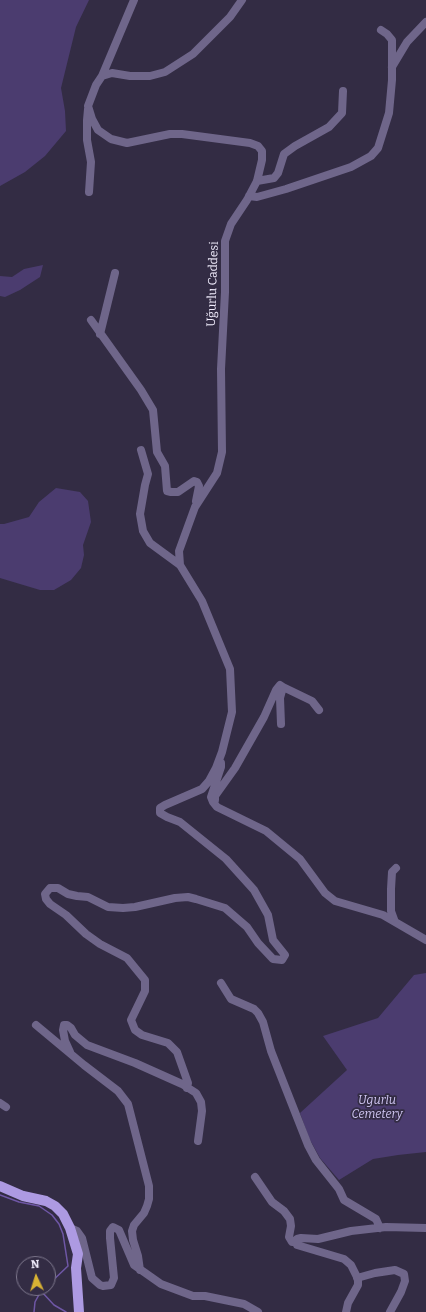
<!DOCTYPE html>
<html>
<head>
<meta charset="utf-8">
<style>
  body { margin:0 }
  #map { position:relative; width:426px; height:1312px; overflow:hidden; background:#332c44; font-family:Bitter,serif }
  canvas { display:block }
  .north { position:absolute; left:16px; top:1256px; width:40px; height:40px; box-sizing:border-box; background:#332c44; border:1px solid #7f798e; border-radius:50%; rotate:356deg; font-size:11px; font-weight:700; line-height:16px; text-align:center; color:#f0ecfc }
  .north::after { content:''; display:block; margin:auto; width:14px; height:18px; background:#d9b334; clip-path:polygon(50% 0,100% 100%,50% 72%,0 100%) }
</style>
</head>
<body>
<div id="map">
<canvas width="426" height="1312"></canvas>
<div class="north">N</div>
</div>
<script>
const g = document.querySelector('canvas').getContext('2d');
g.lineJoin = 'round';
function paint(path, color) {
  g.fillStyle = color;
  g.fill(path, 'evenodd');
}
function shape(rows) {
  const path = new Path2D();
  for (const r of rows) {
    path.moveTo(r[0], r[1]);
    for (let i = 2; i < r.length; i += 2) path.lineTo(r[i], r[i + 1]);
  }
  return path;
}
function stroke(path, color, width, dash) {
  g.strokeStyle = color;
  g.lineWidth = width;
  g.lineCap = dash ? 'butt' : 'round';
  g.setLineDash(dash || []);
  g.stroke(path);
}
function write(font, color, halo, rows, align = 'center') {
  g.font = font + ' Bitter,serif';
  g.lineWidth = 3.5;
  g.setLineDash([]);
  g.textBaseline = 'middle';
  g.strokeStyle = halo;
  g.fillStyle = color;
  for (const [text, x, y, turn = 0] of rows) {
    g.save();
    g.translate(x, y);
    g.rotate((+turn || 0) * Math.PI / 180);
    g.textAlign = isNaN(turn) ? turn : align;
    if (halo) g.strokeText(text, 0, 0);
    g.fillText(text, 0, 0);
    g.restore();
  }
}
paint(shape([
  [0,0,89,0,76,27,61,88,65,111,66,131,45,156,25,172,0,186],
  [43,265,40,277,20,290,5,297,0,296,0,276,12,277,24,269],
  [56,488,80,492,88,501,91,522,83,545,84,555,81,568,71,580,54,590,40,590,0,578,0,524,4,524,29,517,39,502],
  [426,973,426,1152,398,1155,373,1159,339,1180,320,1158,309,1138,300,1113,347,1070,323,1036,378,1018,414,975]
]), '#4b3c6f');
stroke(shape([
  [0,1195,19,1202,39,1206,52,1215,59,1224,63,1234,68,1266,48,1285],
  [41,1291,54,1305,66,1312],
  [34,1312,35,1302,41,1291,44,1288]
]), '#6f57a6', 1.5);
stroke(shape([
  [392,67,407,42,426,22],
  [102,76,134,0],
  [88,109,87,120,87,140,91,162,89,192],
  [257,181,274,178,278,173,284,154,295,146,329,127,342,113,343,91],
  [249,196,257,197,286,189,351,167,371,156,378,148,389,113,392,80,392,40,387,34,381,30],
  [91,320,141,390,153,410,157,452,165,466,167,491,171,492,178,492,194,481,197,482,199,486,196,501],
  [100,334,115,273],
  [141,450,148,474,145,485,140,514,143,531,150,543,180,565],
  [283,687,312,701,319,710],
  [221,763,221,767,211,797,213,802,217,807,266,831,300,859,325,893,335,901,383,915,426,940],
  [215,800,215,796,235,768,264,717,276,690,280,685,283,687,280,698,281,724],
  [395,922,391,911,391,889,392,872,396,868],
  [221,983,231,999,254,1009,258,1013,263,1022,271,1051,308,1145,316,1160,339,1189,344,1200,376,1219,380,1228],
  [36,1025,84,1065,118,1091,128,1104,149,1186,149,1199,147,1206,144,1213,134,1225,132,1231,133,1240,138,1256,140,1270],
  [70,1052,65,1041,63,1030,64,1025,67,1025,71,1028,75,1035,87,1045,135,1063,182,1084,196,1093,201,1102,202,1111,198,1141],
  [187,1088,188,1083,177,1052,168,1043,142,1035,135,1030,131,1020,145,991,145,980,127,958,100,944,86,934,66,915,50,904,46,899,45,894,50,888,58,888,68,894,77,896,88,897,108,907,123,908,135,907,175,898,188,897,196,899,225,908,247,927,258,943,273,959,282,960,285,955,273,940,268,915,254,890,226,859,180,822,167,817,160,813,160,808,165,805,202,789,209,781,216,768,222,752,232,712,230,669,202,601,180,565,179,551,195,507,217,473,222,452,221,369,225,292,225,241,231,224,247,200,257,181,262,160,262,151,258,146,250,143,182,134,170,134,127,143,111,139,98,130,92,119,88,106,96,85,102,76,112,73,130,76,150,76,165,72,193,54,230,17,242,0],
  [0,1103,6,1107],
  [255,1177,272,1202,284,1211,290,1219,291,1226,289,1237,292,1242,296,1242],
  [70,1228,77,1231,82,1238,92,1278,100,1285,103,1286,111,1285,114,1278,110,1238,110,1231,113,1227,119,1230,134,1265,161,1284,193,1296,205,1296,244,1304,258,1312],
  [357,1278,375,1273,395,1270,404,1274,405,1281,401,1292,390,1312],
  [346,1312,348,1303,358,1285,358,1279,351,1265,344,1259,297,1245,296,1242,297,1239,301,1238,318,1239,351,1231,386,1227,426,1228]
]), '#6f668a', 8);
stroke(shape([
  [0,1186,23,1196,46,1201,55,1206,63,1214,70,1228,78,1254,76,1268,79,1312]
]), '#ad9ae2', 10);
write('12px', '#f0ecfc', '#332c44', [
  ["Uğurlu Caddesi",213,284,-88]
]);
write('italic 12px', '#cfc5f1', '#332c44', [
  ["Ugurlu",377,1101],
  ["Cemetery",377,1115]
]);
</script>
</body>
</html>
